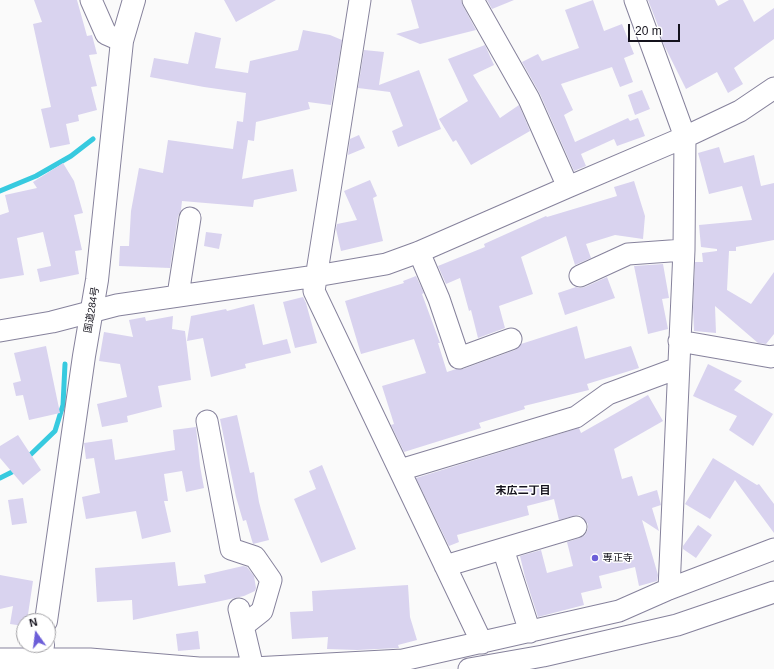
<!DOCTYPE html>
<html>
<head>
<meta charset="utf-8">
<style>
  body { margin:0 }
  #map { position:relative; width:774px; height:669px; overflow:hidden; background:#fafafa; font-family:Helvetica,sans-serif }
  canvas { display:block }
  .north { position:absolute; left:16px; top:613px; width:40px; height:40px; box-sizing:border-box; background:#fff; border:1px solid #a1a0a4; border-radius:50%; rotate:346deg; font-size:11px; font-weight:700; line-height:16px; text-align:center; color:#14121c }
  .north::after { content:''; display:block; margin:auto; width:14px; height:18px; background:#6c5ed8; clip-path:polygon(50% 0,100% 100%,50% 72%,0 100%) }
  .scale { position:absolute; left:628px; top:24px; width:52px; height:18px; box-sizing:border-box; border:2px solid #14121c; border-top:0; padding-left:5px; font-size:12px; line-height:14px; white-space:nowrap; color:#14121c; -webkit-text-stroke:3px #fff; paint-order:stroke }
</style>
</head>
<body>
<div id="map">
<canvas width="774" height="669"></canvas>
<div class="north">N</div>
<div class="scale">20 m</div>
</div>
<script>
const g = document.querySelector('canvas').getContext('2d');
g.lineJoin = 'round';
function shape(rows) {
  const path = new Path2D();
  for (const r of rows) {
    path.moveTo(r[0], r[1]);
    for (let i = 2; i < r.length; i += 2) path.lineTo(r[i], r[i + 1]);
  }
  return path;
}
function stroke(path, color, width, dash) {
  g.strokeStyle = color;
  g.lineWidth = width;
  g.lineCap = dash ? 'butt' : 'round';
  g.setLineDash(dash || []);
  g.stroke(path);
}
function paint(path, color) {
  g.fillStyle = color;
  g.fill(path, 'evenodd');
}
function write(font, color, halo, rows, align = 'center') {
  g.font = font + ' Helvetica,"Noto Sans JP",sans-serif';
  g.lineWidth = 3;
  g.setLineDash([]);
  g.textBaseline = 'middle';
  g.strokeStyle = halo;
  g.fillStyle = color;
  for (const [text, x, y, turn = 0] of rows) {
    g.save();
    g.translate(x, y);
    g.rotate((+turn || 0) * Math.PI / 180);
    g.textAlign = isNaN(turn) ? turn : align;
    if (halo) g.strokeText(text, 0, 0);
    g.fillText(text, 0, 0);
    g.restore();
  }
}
stroke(shape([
  [0,191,36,176,71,156,93,139],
  [26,459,55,431,63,405,65,364],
  [0,478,12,472,16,468]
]), '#37cadf', 5);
paint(shape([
  [34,0,77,0,87,36,92,35,97,54,89,55,97,86,91,87,97,110,78,115,79,121,66,124,70,144,50,148,41,109,51,107,33,24,42,22],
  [224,0,276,0,236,22],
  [411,0,461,0,463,6,476,30,420,44,396,34,419,28],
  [487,0,514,0,492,9],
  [593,0,604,31,622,24,634,54,624,58,633,82,620,87,612,67,561,84,573,110,564,115,575,142,628,118,630,121,638,118,645,136,617,146,614,139,581,154,586,166,574,171,540,94,522,62,538,54,542,61,579,48,565,10],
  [648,0,715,0,718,6,729,0,743,0,754,22,774,8,774,39,734,68,743,84,728,93,717,72,686,89,664,45,659,31,660,31],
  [303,30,330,35,342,40,331,105,308,102,310,109,256,122,254,141,248,140,242,179,293,169,297,191,254,200,253,207,182,201,181,210,178,216,170,268,119,266,120,246,129,246,131,211,139,168,163,173,168,140,233,149,237,121,243,122,246,93,204,87,150,77,154,58,188,64,195,32,221,38,215,68,248,73,250,61,298,50],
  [485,45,494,65,473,75,500,118,519,105,530,131,471,165,456,140,453,142,439,119,468,101,448,59],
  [364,50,384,52,379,85,419,70,441,129,398,147,392,131,403,126,390,92,358,88],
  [642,90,650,109,635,115,628,95],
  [359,135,365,148,348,155,350,139],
  [719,147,724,163,754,155,761,186,774,183,774,240,736,247,736,251,729,251,727,290,751,304,774,272,774,334,766,344,758,343,715,306,716,333,694,331,693,308,695,262,703,262,702,253,717,251,717,249,701,247,699,225,752,220,742,186,709,194,698,153],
  [63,163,74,181,83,213,74,215,82,250,75,251,79,274,40,282,37,269,51,266,43,232,17,238,24,275,0,279,0,215,9,212,5,195,37,188,33,182],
  [370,180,377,196,373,198,383,241,341,251,336,229,337,224,357,220,344,191],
  [634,181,645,216,643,239,615,235,586,244,591,258,575,265,566,236,521,257,533,294,499,306,505,328,478,338,471,310,469,311,460,278,446,284,438,266,485,247,484,244,546,216,547,217,617,196,614,187],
  [206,232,222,234,219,249,204,246],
  [663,264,669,298,662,299,668,329,648,334,634,266],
  [416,276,424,293,422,294,440,343,438,343,447,372,456,369,463,369,515,350,521,344,577,326,585,359,631,346,639,368,587,384,589,390,524,406,525,409,479,423,481,428,404,452,391,425,394,424,382,386,426,373,414,339,361,354,345,301,404,283,403,281],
  [607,277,615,298,565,315,558,293,576,287,579,288,585,287],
  [303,297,306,303,317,343,295,348,283,302],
  [254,304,263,345,287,339,291,353,245,364,246,368,211,377,203,338,187,341,191,316,226,309,227,311],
  [173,316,172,329,185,331,191,380,158,386,162,407,127,416,128,422,102,427,97,404,127,397,120,364,99,361,104,332,133,337,129,320,145,317,146,321],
  [46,346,60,413,29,420,23,395,16,396,13,383,21,381,14,353],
  [708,364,742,381,734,390,773,414,753,446,729,430,737,416,693,396],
  [648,395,663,421,614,449,622,479,632,476,638,496,657,490,661,505,652,508,659,531,642,520,658,575,657,581,639,586,635,567,599,576,602,588,581,593,584,605,538,617,525,577,520,556,541,550,547,573,573,566,567,542,580,538,585,535,588,529,588,524,584,519,579,515,573,516,559,520,554,499,527,506,529,515,457,535,459,542,449,546,416,478,579,428,581,433],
  [237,415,250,473,254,472,259,502,269,540,253,544,246,520,243,521,236,497,220,419],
  [196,427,200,466,204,488,186,492,182,471,164,474,168,501,164,501,171,532,142,539,136,511,86,519,82,497,100,493,94,458,86,459,84,443,112,439,115,460,175,450,173,430],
  [18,435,41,470,23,485,0,458,0,446],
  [713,458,757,485,759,484,774,504,774,533,735,480,710,519,685,504],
  [322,465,356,549,321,563,294,499,316,489,309,471],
  [23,498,27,523,12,525,8,500],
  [698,525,712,535,696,558,683,549,683,546],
  [175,562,178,586,206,583,204,575,243,566,247,567,254,576,256,588,255,591,244,596,133,620,132,600,97,602,95,568],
  [0,575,33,581,27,621,24,621,24,626,10,624,13,606,0,609],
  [408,585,410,617,417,640,398,645,399,648,357,650,327,649,328,637,292,639,290,612,313,611,312,591],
  [198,631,200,649,178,651,176,634]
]), '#d9d3ef');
const minor = shape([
  [91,0,106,34,122,41],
  [360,0,314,291,482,643],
  [473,0,529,99,568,187],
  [635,0,685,137,684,250,669,589],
  [419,252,439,299,459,358,511,339],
  [580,276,628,254,684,250],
  [178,295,190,218],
  [0,331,52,322,117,305,316,276,386,264,419,252,568,187,685,137,740,111,774,88],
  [679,341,771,357,774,356],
  [207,421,231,549,255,557,271,580,262,611,243,626],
  [400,470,576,417,608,394,678,368],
  [503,549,530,632],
  [445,566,576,527],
  [239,609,253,668],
  [0,659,90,659,199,668,253,668,403,660,619,611,669,589,774,549],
  [469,669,543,656,677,625,774,592]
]);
const highway = shape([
  [46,621,84,356,97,280,122,41,134,0],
  [39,669,43,645]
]);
stroke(minor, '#86829c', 23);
stroke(highway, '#86829c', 24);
stroke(minor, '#fff', 21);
stroke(highway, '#fff', 22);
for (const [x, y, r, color] of [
  [595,558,4,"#6c5ed8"]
]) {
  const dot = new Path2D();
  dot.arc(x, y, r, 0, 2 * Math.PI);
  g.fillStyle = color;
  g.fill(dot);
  stroke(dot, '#fff', 1.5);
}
write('10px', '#14121c', '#fff', [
  ["国道284号",92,310,-80]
]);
write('10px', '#14121c', '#fff', [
  ["専正寺",603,558]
], 'left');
write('bold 11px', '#14121c', '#fff', [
  ["末広二丁目",523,491]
]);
</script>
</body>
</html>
